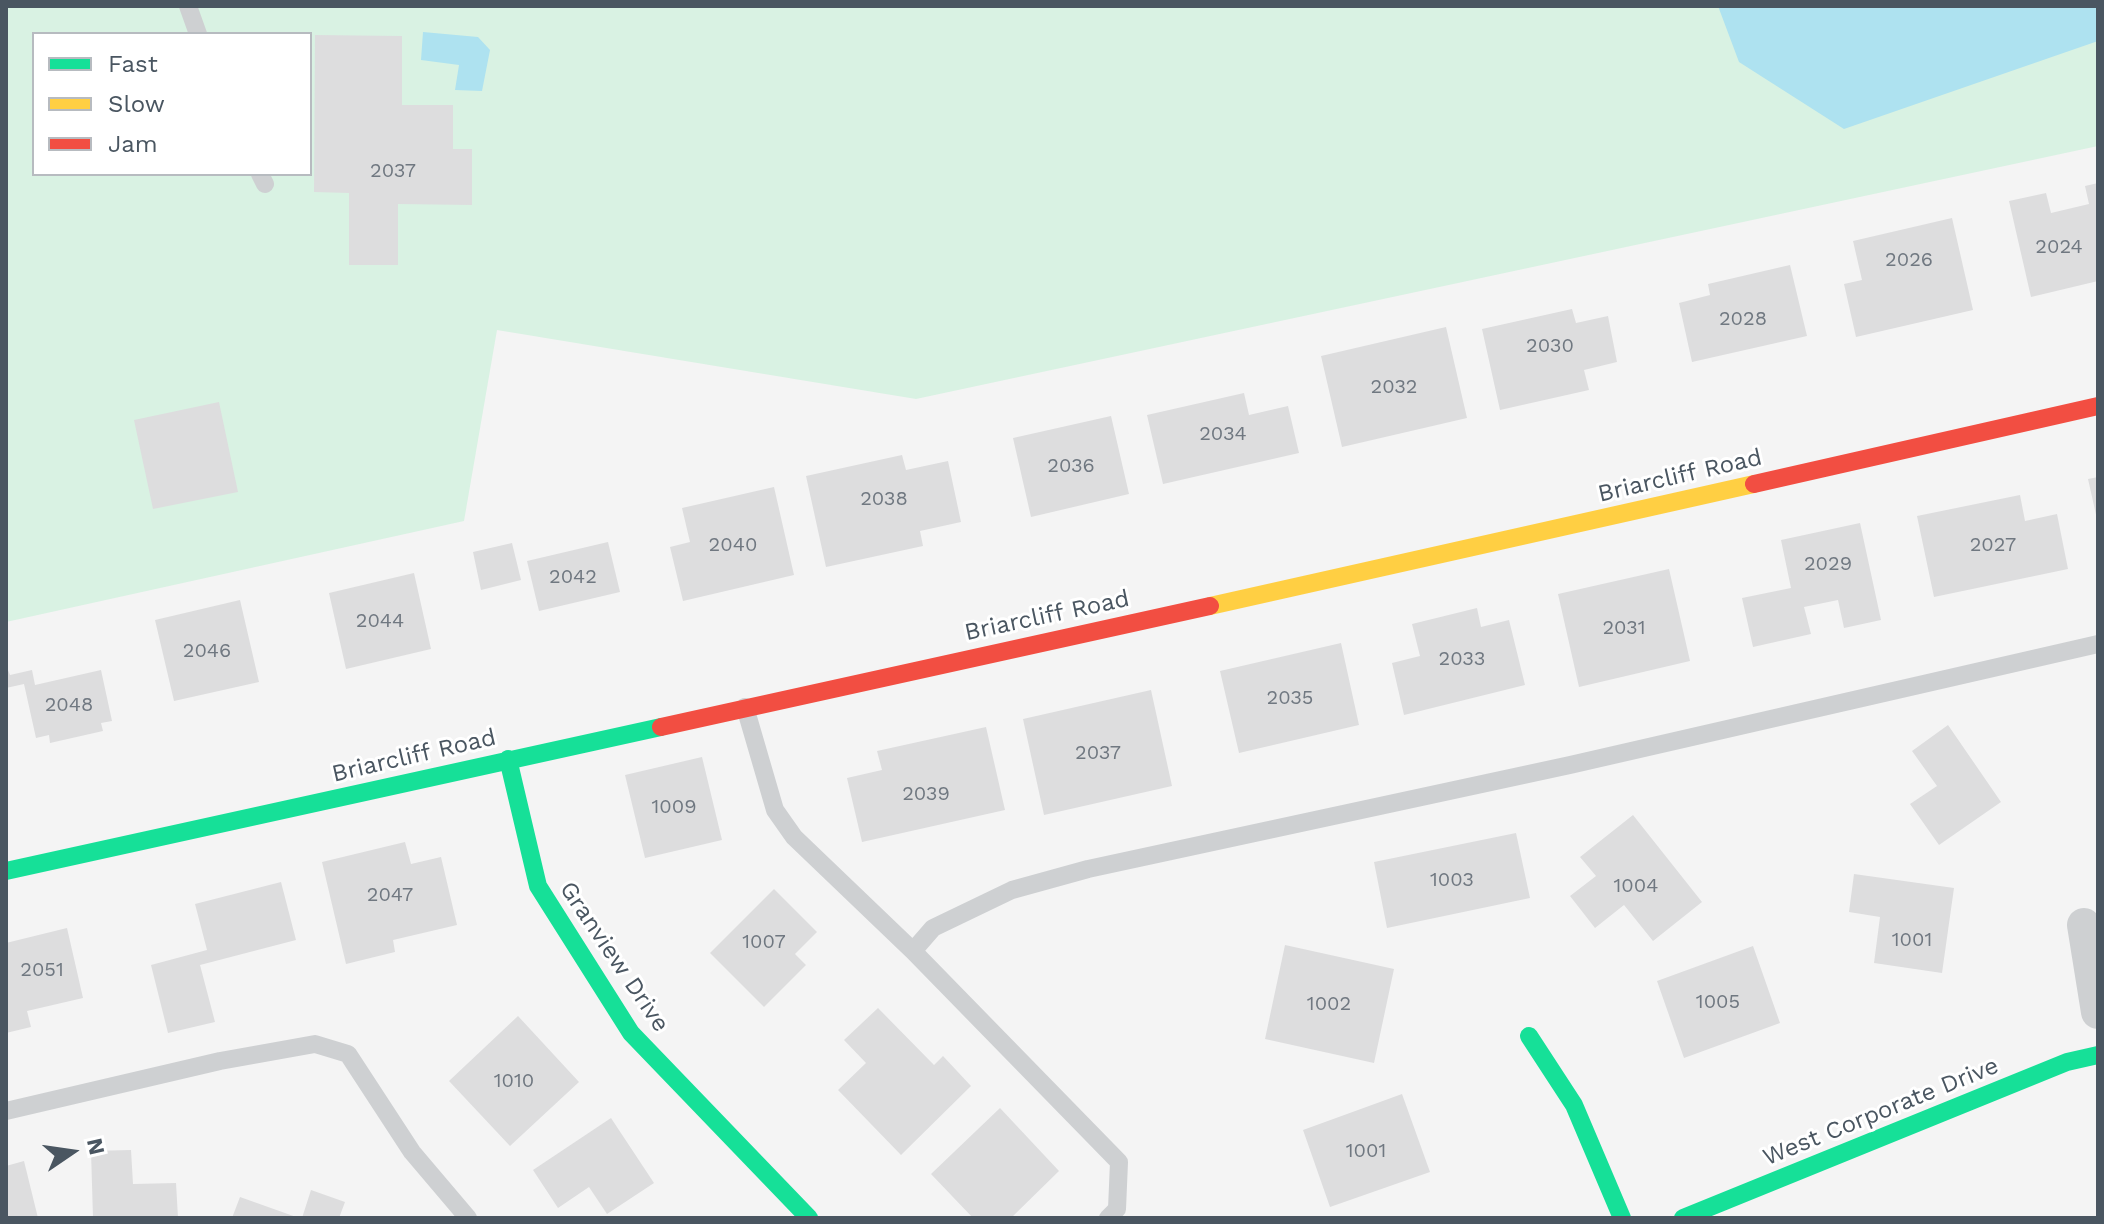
<!DOCTYPE html>
<html>
<head>
<meta charset="utf-8">
<style>
  body { margin:0 }
  #map { position:relative; width:2104px; height:1224px; overflow:hidden; background:#f4f4f4; font-family:"Work Sans",sans-serif }
  canvas { display:block }
  .frame { position:absolute; inset:0; border:8px solid #4a5661; pointer-events:none }
  .legend { position:absolute; left:32px; top:32px; width:280px; height:144px; box-sizing:border-box; background:#fff; border:2px solid #b7bbc0; margin:0; padding:10px 14px; list-style:none; font-size:24px; color:#4a5661 }
  .legend li { display:flex; align-items:center; gap:16px; height:40px }
  .legend b { width:40px; border:2px solid #b7bbc0 }
  .north { position:absolute; left:32px; top:1112px; width:80px; height:80px; -webkit-text-stroke:6px #fff; paint-order:stroke; rotate:77deg; font-size:22px; font-weight:700; line-height:32px; text-align:center; color:#4a5661 }
  .north::after { content:''; display:block; margin:auto; width:28px; height:36px; background:#4a5661; clip-path:polygon(50% 0,100% 100%,50% 72%,0 100%) }
</style>
</head>
<body>
<div id="map">
<canvas width="2104" height="1224"></canvas>
<div class="frame"></div>
<ul class="legend">
<li><b style="height:10px;background:#16e098"></b>Fast</li>
<li><b style="height:10px;background:#ffcf43"></b>Slow</li>
<li><b style="height:10px;background:#f24e42"></b>Jam</li>
</ul>
<div class="north">N</div>
</div>
<script>
const g = document.querySelector('canvas').getContext('2d');
g.lineJoin = 'round';
function paint(path, color) {
  g.fillStyle = color;
  g.fill(path, 'evenodd');
}
function shape(rows) {
  const path = new Path2D();
  for (const r of rows) {
    path.moveTo(r[0], r[1]);
    for (let i = 2; i < r.length; i += 2) path.lineTo(r[i], r[i + 1]);
  }
  return path;
}
function stroke(path, color, width, dash) {
  g.strokeStyle = color;
  g.lineWidth = width;
  g.lineCap = dash ? 'butt' : 'round';
  g.setLineDash(dash || []);
  g.stroke(path);
}
function write(font, color, halo, rows, align = 'center') {
  g.font = font + ' "Work Sans",sans-serif';
  g.lineWidth = 6;
  g.setLineDash([]);
  g.textBaseline = 'middle';
  g.strokeStyle = halo;
  g.fillStyle = color;
  for (const [text, x, y, turn = 0] of rows) {
    g.save();
    g.translate(x, y);
    g.rotate((+turn || 0) * Math.PI / 180);
    g.textAlign = isNaN(turn) ? turn : align;
    if (halo) g.strokeText(text, 0, 0);
    g.fillText(text, 0, 0);
    g.restore();
  }
}
paint(shape([
  [6,6,2098,6,2098,146,916,399,497,330,464,521,6,622],
  [34,34,310,34,310,174,34,174]
]), '#d9f2e3');
paint(shape([
  [1718,6,2098,6,2098,41,1844,129,1739,62],
  [423,32,478,37,490,50,482,91,455,90,459,65,421,60]
]), '#aee2f0');
paint(shape([
  [315,35,402,36,402,105,453,105,453,149,472,149,472,205,398,204,398,265,349,265,349,193,314,192],
  [2098,183,2098,281,2031,297,2009,201,2046,193,2051,213,2089,204,2085,186],
  [1952,218,1973,310,1856,337,1844,284,1862,280,1853,241],
  [1790,265,1807,336,1692,362,1679,303,1710,295,1708,284],
  [1572,309,1576,323,1608,316,1617,362,1584,370,1589,390,1500,410,1482,329],
  [1446,327,1467,418,1342,447,1321,356],
  [1244,393,1249,415,1288,406,1299,453,1163,484,1147,415],
  [219,402,238,492,153,509,134,420],
  [1111,416,1129,494,1031,517,1013,438],
  [902,455,906,470,948,461,961,522,920,531,923,546,826,567,806,476],
  [2098,477,2098,519,2097,519,2088,479],
  [774,487,794,575,683,601,670,547,690,542,682,508],
  [2020,495,2025,521,2057,514,2068,569,1934,597,1917,516],
  [1860,523,1881,620,1844,628,1838,600,1804,607,1811,634,1753,647,1742,598,1791,588,1781,540],
  [608,542,620,592,539,611,527,561],
  [512,543,521,580,481,590,473,552],
  [1669,569,1690,661,1579,687,1558,594],
  [414,573,431,649,346,669,329,593],
  [240,600,259,682,174,701,155,620],
  [1477,608,1481,627,1509,620,1525,685,1404,715,1392,663,1420,656,1412,624],
  [1341,643,1359,725,1239,753,1220,671],
  [6,665,10,675,32,670,35,685,101,670,112,721,101,723,103,731,50,743,49,735,36,738,24,684,6,688],
  [1151,690,1172,786,1044,815,1023,719],
  [1948,725,2001,802,1939,845,1910,804,1937,786,1912,751],
  [986,727,1005,810,862,842,847,778,882,770,877,751],
  [702,757,722,840,645,858,625,775],
  [1633,815,1702,902,1653,941,1624,905,1595,928,1570,896,1596,876,1580,857],
  [1516,833,1530,898,1387,928,1374,862],
  [405,842,411,864,441,857,457,925,393,940,395,952,346,964,322,862],
  [1854,874,1954,888,1942,973,1874,963,1880,917,1849,912],
  [281,882,296,940,200,965,215,1022,168,1033,151,965,207,950,195,904],
  [774,889,817,932,795,954,806,965,764,1007,710,953],
  [67,928,83,998,27,1011,31,1027,6,1033,6,943],
  [1285,945,1394,969,1374,1063,1265,1039],
  [1753,946,1780,1023,1684,1058,1657,981],
  [878,1008,934,1065,943,1056,971,1086,901,1155,838,1090,866,1063,844,1040],
  [518,1016,579,1082,510,1146,449,1081],
  [1402,1094,1430,1172,1330,1207,1303,1130],
  [1000,1108,1059,1171,1011,1218,973,1218,931,1174],
  [611,1118,654,1183,607,1214,589,1187,558,1208,533,1170],
  [131,1150,133,1184,176,1183,178,1218,93,1218,91,1151],
  [24,1161,38,1218,6,1218,6,1166],
  [311,1190,345,1202,339,1218,302,1218],
  [240,1197,299,1218,232,1218]
]), '#ddddde');
stroke(shape([
  [188,6,198,34],
  [260,174,265,184],
  [745,707,775,810,794,837,913,951,1119,1162,1117,1209,1108,1218],
  [913,951,933,928,1012,890,1088,869,1570,765,2098,644],
  [6,1111,220,1061,315,1044,348,1054,412,1152,468,1218]
]), '#ced0d2', 18);
stroke(shape([
  [2084,925,2098,1012]
]), '#ced0d2', 34);
stroke(shape([
  [508,759,538,886,631,1033,809,1218],
  [6,871,661,727],
  [1529,1036,1574,1105,1622,1218],
  [1683,1218,2067,1062,2098,1055]
]), '#16e098', 18);
stroke(shape([
  [1210,606,1754,484]
]), '#ffcf43', 18);
stroke(shape([
  [1754,484,2098,406],
  [661,727,1210,606]
]), '#f24e42', 18);
write('20px', '#707881', null, [
  ["2037",393,171],
  ["2024",2059,247],
  ["2026",1909,260],
  ["2028",1743,319],
  ["2030",1550,346],
  ["2032",1394,387],
  ["2034",1223,434],
  ["2036",1071,466],
  ["2038",884,499],
  ["2040",733,545],
  ["2027",1993,545],
  ["2029",1828,564],
  ["2042",573,577],
  ["2044",380,621],
  ["2031",1624,628],
  ["2046",207,651],
  ["2033",1462,659],
  ["2035",1290,698],
  ["2048",69,705],
  ["2037",1098,753],
  ["2039",926,794],
  ["1009",674,807],
  ["1003",1452,880],
  ["1004",1636,886],
  ["2047",390,895],
  ["1001",1912,940],
  ["1007",764,942],
  ["2051",42,970],
  ["1005",1718,1002],
  ["1002",1329,1004],
  ["1010",514,1081],
  ["1001",1366,1151]
]);
write('24px', '#4a5661', '#fff', [
  ["Briarcliff Road",1680,476,-13],
  ["Briarcliff Road",1047,616,-12],
  ["Briarcliff Road",414,756,-13],
  ["Granview Drive",614,957,56],
  ["West Corporate Drive",1881,1112,-22]
]);
</script>
</body>
</html>
